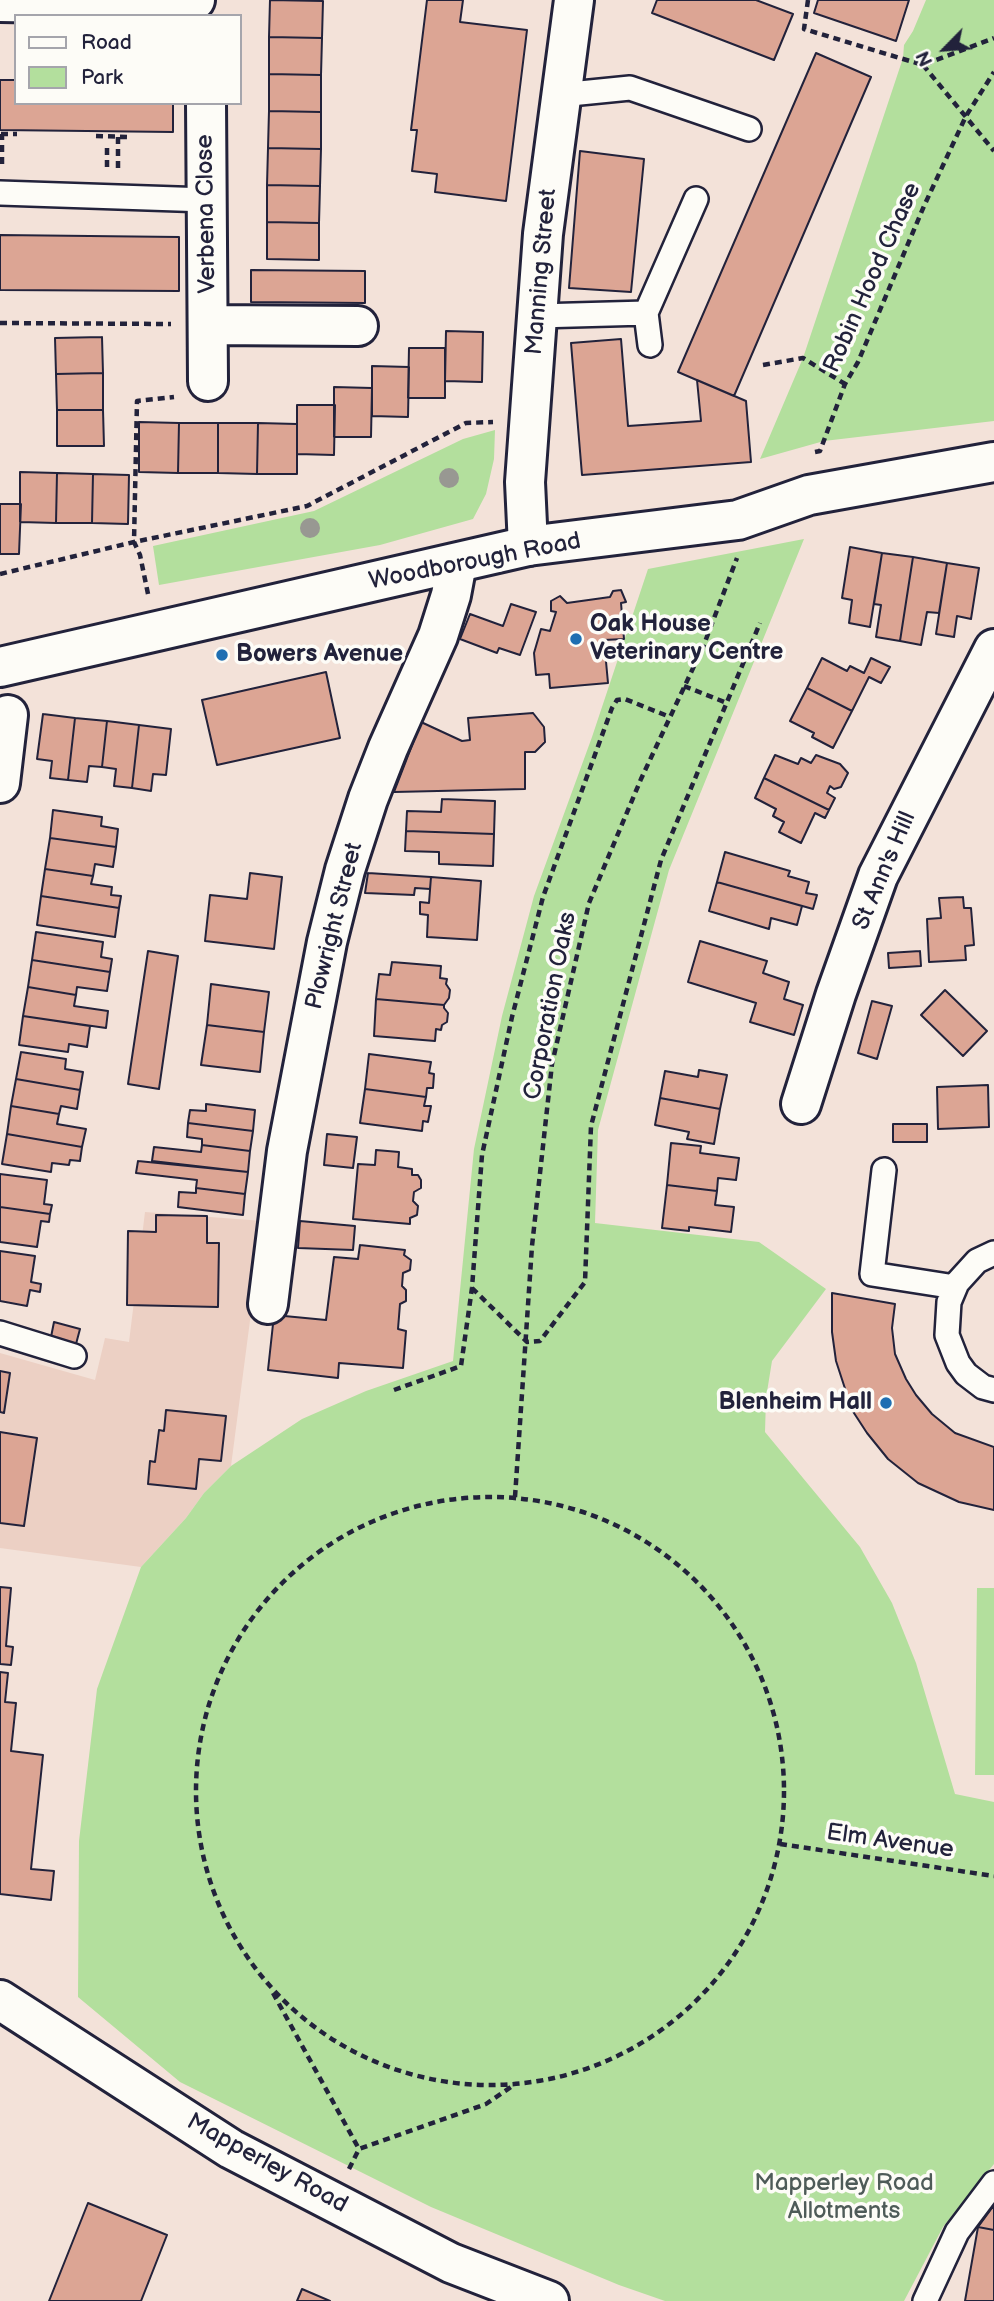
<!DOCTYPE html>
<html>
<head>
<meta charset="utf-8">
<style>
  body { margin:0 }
  #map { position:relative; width:994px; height:2301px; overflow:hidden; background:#f3e2d9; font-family:"Balsamiq Sans",sans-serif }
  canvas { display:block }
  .legend { position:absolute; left:14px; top:14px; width:228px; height:91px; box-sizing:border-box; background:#fdfcf7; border:2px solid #a5a5ac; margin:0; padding:9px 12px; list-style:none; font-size:21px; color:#22223b }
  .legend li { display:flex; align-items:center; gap:14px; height:35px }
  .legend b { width:35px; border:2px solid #a5a5ac }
  .north { position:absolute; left:910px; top:14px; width:70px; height:70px; -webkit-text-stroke:5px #fdfcf7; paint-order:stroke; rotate:245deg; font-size:19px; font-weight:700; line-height:28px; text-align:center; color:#22223b }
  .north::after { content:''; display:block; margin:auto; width:24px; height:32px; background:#22223b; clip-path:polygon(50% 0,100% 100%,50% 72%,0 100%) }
</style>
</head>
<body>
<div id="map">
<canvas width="994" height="2301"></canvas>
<ul class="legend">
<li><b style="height:9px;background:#fdfcf7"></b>Road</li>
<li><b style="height:19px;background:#b3df9d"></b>Park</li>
</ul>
<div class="north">N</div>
</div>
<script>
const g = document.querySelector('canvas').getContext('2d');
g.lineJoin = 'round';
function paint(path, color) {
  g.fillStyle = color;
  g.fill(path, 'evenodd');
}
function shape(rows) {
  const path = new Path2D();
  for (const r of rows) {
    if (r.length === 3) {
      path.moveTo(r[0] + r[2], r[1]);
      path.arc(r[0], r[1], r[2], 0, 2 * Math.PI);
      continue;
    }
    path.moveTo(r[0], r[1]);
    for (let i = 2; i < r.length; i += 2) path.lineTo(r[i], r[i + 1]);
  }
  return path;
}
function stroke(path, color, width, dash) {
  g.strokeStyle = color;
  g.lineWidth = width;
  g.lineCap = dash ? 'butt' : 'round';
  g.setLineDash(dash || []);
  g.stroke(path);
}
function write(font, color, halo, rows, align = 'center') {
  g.font = font + ' "Balsamiq Sans",sans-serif';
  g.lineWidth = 7;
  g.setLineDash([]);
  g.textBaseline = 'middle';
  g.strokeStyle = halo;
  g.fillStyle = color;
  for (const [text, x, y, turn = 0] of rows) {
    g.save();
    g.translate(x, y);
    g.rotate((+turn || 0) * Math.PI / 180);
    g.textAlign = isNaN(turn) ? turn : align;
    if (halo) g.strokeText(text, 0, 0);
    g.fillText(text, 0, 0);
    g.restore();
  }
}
paint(shape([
  [145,1212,263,1221,231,1466,204,1493,186,1518,141,1567,0,1548,0,1353,95,1380,105,1338,129,1342]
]), '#ecd0c4');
paint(shape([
  [926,0,994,0,994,421,824,441,760,459,803,358,903,58,904,45,913,31],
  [495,430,494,459,486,494,473,519,380,545,159,585,153,546,314,511,463,439],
  [804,539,669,870,598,1130,595,1223,759,1242,826,1289,772,1361,766,1398,765,1432,860,1547,892,1603,916,1663,955,1794,994,1802,994,2164,943,2227,904,2301,665,2301,619,2285,431,2207,180,2082,78,1997,79,1841,97,1689,141,1567,186,1518,204,1493,231,1466,302,1419,366,1391,453,1361,474,1149,502,1016,534,896,592,737,648,569],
  [977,1588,994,1588,994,1775,975,1775]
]), '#b3df9d');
const building = shape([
  [270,0,323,1,322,38,269,37,270,0],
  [427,0,463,0,460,22,527,30,506,201,435,192,437,174,412,171,417,130,411,130,427,0],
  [657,0,756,0,793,14,774,60,652,13,657,0],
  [818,0,909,0,896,41,814,13,818,0],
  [269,37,322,38,321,75,269,74,269,37],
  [816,53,871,77,734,396,678,372,816,53],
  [269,74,321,75,321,112,269,111,269,74],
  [0,80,16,80,16,103,173,103,173,132,0,130,0,80],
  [269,111,321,112,321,149,268,148,269,111],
  [268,148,321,149,320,186,267,185,268,148],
  [580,151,644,159,631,292,569,288,580,151],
  [267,185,320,186,319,223,267,222,267,185],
  [267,222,319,223,319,260,267,259,267,222],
  [0,235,179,237,179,291,0,290,0,235],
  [251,270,365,271,365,303,251,302,251,270],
  [446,331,483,332,482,382,445,381,446,331],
  [102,337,103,373,56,374,55,338,102,337],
  [621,339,628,426,701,421,697,380,746,401,751,462,582,475,571,343,621,339],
  [409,348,445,348,445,398,408,398,409,348],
  [372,366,409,367,408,417,372,416,372,366],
  [103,373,103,410,57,410,56,374,103,373],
  [334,387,372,388,371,437,334,437,334,387],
  [297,405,335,405,334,455,297,454,297,405],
  [57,410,103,410,104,446,57,446,57,410],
  [139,422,179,423,178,473,139,472,139,422],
  [179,423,218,423,218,473,178,473,179,423],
  [218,423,258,423,257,474,218,473,218,423],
  [258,423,297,424,297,474,257,474,258,423],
  [20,472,57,473,56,523,20,522,20,472],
  [57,473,93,474,92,523,56,523,57,473],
  [93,474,129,475,128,524,92,523,93,474],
  [0,504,21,504,19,554,0,554,0,504],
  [850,547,882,553,870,627,849,623,852,600,842,598,850,547],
  [882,553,913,557,900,641,876,637,881,605,874,604,882,553],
  [913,557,947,563,939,613,927,612,921,645,900,641,913,557],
  [947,563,979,568,971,619,957,616,954,637,936,634,947,563],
  [621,590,626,602,621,603,624,639,604,640,608,683,550,688,549,674,536,675,534,653,541,629,550,631,556,612,551,611,551,601,560,596,567,603,610,597,613,591,621,590],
  [511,604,536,612,520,655,499,648,497,653,460,639,470,614,503,626,511,604],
  [822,658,847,671,850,666,864,673,871,658,890,667,881,683,869,677,852,711,807,688,822,658],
  [326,672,340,738,217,765,202,700,326,672],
  [807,688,852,711,833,748,812,737,814,733,790,721,807,688],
  [533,713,544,727,545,742,535,752,525,752,525,789,394,792,421,722,462,741,470,740,468,718,533,713],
  [43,714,75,718,68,780,50,778,52,761,37,759,43,714],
  [75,718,107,721,102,767,89,766,87,782,68,780,75,718],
  [107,721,139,725,132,788,114,786,116,769,102,767,107,721],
  [139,725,171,729,166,775,153,774,151,791,132,788,139,725],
  [775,755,798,764,801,758,811,763,816,755,840,764,848,773,841,787,834,789,830,786,827,793,835,798,829,810,764,778,775,755],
  [764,778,829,810,825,818,815,813,801,843,779,832,784,822,773,816,776,809,755,798,764,778],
  [442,799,495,801,494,834,406,831,407,811,441,812,442,799],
  [53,810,102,817,101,826,118,829,116,847,50,838,53,810],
  [406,831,494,834,493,866,439,864,439,852,405,851,406,831],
  [50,838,116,847,113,867,95,864,93,876,45,869,50,838],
  [725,852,790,871,788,876,809,882,806,893,817,895,813,909,717,882,725,852],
  [45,869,93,876,91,884,112,887,111,895,121,896,119,908,41,896,45,869],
  [250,873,282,877,274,949,205,941,210,895,247,899,250,873],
  [368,873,431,877,430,889,415,888,414,895,365,893,368,873],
  [431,877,481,881,477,940,427,937,428,915,420,914,420,902,429,903,431,877],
  [717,882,802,906,797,925,771,918,769,929,709,911,717,882],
  [41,896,119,908,115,937,37,925,41,896],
  [963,897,964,908,971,908,974,945,965,946,966,960,929,962,927,919,941,918,939,898,963,897],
  [36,932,103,942,101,957,112,959,110,972,32,960,36,932],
  [700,941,767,961,763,973,789,982,784,999,803,1005,794,1035,750,1022,756,1003,688,982,700,941],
  [148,951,178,956,159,1089,128,1084,148,951],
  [920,951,921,966,889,968,888,953,920,951],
  [32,960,110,972,107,991,77,987,76,995,28,987,32,960],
  [392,962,441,966,440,978,447,979,446,984,450,990,449,998,444,1005,376,999,379,974,390,975,392,962],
  [211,984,269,992,264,1032,207,1025,211,984],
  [28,987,76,995,74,1006,108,1011,106,1028,23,1016,28,987],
  [945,990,987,1031,963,1056,921,1015,945,990],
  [376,999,444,1005,444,1008,448,1013,447,1022,442,1025,441,1030,436,1029,435,1041,374,1036,376,999],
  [872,1001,892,1006,877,1059,858,1053,872,1001],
  [23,1016,90,1026,87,1047,69,1044,68,1052,19,1045,23,1016],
  [207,1025,264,1032,260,1072,201,1065,207,1025],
  [21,1052,66,1059,65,1069,83,1072,80,1090,16,1079,21,1052],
  [369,1054,431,1062,429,1073,434,1074,433,1088,427,1088,426,1097,365,1089,369,1054],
  [699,1070,727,1075,720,1109,660,1098,665,1071,698,1077,699,1070],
  [16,1079,80,1090,77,1109,61,1106,59,1114,11,1106,16,1079],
  [988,1085,989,1127,938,1129,937,1087,988,1085],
  [365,1089,426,1097,424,1106,431,1106,428,1122,423,1121,422,1131,360,1123,365,1089],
  [660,1098,720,1109,714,1144,687,1139,689,1132,655,1125,660,1098],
  [206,1104,255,1110,253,1131,188,1123,190,1110,206,1111,206,1104],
  [11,1106,59,1114,57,1124,86,1129,82,1147,7,1134,11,1106],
  [188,1123,253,1131,250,1151,202,1145,202,1139,187,1137,188,1123],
  [893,1124,927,1124,927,1142,893,1142,893,1124],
  [7,1134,82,1147,80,1161,70,1160,69,1165,52,1163,51,1172,2,1164,7,1134],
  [327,1134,357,1137,353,1168,324,1165,327,1134],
  [671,1143,701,1146,700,1153,739,1158,736,1180,718,1178,717,1191,667,1185,671,1143],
  [202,1145,250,1151,248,1172,152,1161,154,1147,201,1152,202,1145],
  [376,1150,399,1152,398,1167,412,1169,412,1175,418,1175,421,1180,421,1188,414,1192,413,1201,418,1206,417,1215,410,1218,410,1224,353,1219,358,1164,375,1165,376,1150],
  [138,1161,248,1172,245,1194,196,1188,197,1180,136,1173,138,1161],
  [0,1174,47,1180,44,1204,52,1205,50,1214,0,1207,0,1174],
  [667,1185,717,1191,715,1205,734,1207,731,1232,689,1227,689,1231,662,1228,667,1185],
  [196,1188,245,1194,243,1215,178,1207,179,1192,196,1193,196,1188],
  [0,1207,50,1214,49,1222,41,1221,37,1247,0,1242,0,1207],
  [156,1215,207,1216,207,1243,219,1243,218,1307,127,1305,128,1231,156,1232,156,1215],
  [300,1221,355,1226,353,1250,298,1248,300,1221],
  [360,1245,405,1250,404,1255,411,1260,410,1270,403,1273,402,1286,406,1290,406,1301,400,1304,398,1329,406,1331,403,1368,339,1363,338,1378,268,1370,274,1315,326,1320,334,1257,358,1259,360,1245],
  [0,1251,35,1256,31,1282,41,1284,40,1292,30,1290,27,1306,0,1301,0,1251],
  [832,1293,895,1304,892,1328,895,1354,906,1379,916,1395,932,1414,955,1433,994,1447,994,1510,959,1502,918,1483,888,1459,867,1433,852,1410,836,1361,832,1332,832,1293],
  [54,1322,80,1329,76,1344,51,1337,54,1322],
  [0,1371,10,1373,4,1413,0,1412,0,1371],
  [166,1410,226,1416,221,1461,199,1459,196,1489,148,1484,150,1461,155,1462,159,1430,164,1431,166,1410],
  [0,1432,37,1438,24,1526,0,1523,0,1432],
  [0,1587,11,1588,6,1646,13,1647,11,1665,0,1664,0,1587],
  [0,1672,8,1673,5,1702,16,1703,11,1751,43,1755,31,1869,54,1871,51,1900,0,1894,0,1672],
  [88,2203,167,2235,141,2301,49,2301,88,2203],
  [994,2205,994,2230,978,2227,994,2205],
  [978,2227,994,2230,994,2301,965,2301,978,2227],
  [302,2289,330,2301,297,2301,302,2289]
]);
paint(building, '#dca594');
stroke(building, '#22223b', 2);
const service = shape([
  [560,95,630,88,749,129],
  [0,193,207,200],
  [646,313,650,345],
  [537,316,646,313,696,199],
  [884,1170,872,1274,955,1287],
  [994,1253,977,1261,957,1283,949,1302,947,1335,958,1363,966,1374,983,1387,994,1390],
  [0,1333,74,1356],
  [925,2301,957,2232,994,2183]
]);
const minor = shape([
  [0,2,170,5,195,0],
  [206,103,208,381],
  [208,325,358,326],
  [528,546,525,482,543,234,574,0],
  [0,783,8,715],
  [801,1104,836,994,878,876,994,649],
  [268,1304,287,1151,327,942,345,870,368,799,388,748,438,636,451,595,457,563]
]);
const tertiary = shape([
  [0,2000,231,2149,451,2263,549,2301]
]);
const secondary = shape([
  [0,667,528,546,738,520,809,495,994,462]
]);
stroke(service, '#22223b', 28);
stroke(minor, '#22223b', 44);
stroke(tertiary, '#22223b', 44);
stroke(secondary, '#22223b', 44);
stroke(shape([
  [808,0,804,29,923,65,994,38],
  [923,65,994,151],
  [1,134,17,134],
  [96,136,131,137],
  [107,148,107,168],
  [2,164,2,134],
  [118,168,118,137],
  [0,323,171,324],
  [763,365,803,358,845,384],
  [815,452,820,451,845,384,858,362,924,206,966,116,994,72],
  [0,574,134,542,307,506,466,423,493,422],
  [148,594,140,555,134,542,137,401,174,397],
  [684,686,727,703],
  [472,1288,527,1342,540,1341,585,1282,591,1126,661,860,760,623],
  [394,1390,461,1366,472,1288,482,1155,512,1017,543,897,612,708,617,700,625,699,670,717],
  [490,1791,294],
  [515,1497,532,1246,552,1064,589,903,641,779,703,647,737,558],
  [780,1844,994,1876],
  [273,1993,359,2149],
  [349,2169,359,2149,486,2104,511,2087]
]), '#22223b', 4.5, [7, 5]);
stroke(service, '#fdfcf7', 23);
stroke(minor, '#fdfcf7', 38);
stroke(tertiary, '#fdfcf7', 38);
stroke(secondary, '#fdfcf7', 38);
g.fillStyle = '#989892';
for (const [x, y] of [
  [449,478],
  [310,528]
]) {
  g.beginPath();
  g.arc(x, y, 10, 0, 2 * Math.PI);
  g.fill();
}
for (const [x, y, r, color] of [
  [576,639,7,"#1f6fb2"],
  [222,655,7,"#1f6fb2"],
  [886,1403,7,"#1f6fb2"]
]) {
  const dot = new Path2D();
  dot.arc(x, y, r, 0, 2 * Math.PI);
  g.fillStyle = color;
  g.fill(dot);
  stroke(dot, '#fdfcf7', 2.5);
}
write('24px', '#22223b', '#fdfcf7', [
  ["Verbena Close",207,214,-91],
  ["Manning Street",542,272,-85],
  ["Robin Hood Chase",873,278,-66],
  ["Woodborough Road",475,562,-11],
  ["St Ann's Hill",885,871,-67],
  ["Plowright Street",335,926,-76],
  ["Corporation Oaks",551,1006,-79],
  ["Elm Avenue",890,1842,8],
  ["Mapperley Road",267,2164,29]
]);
write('bold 24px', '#22223b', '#fdfcf7', [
  ["Oak House",590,625],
  ["Veterinary Centre",590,653],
  ["Bowers Avenue",236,655],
  ["Blenheim Hall",872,1403,"right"]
], 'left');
write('24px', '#4e5b58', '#fdfcf7', [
  ["Mapperley Road",844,2184],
  ["Allotments",844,2212]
]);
</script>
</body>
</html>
